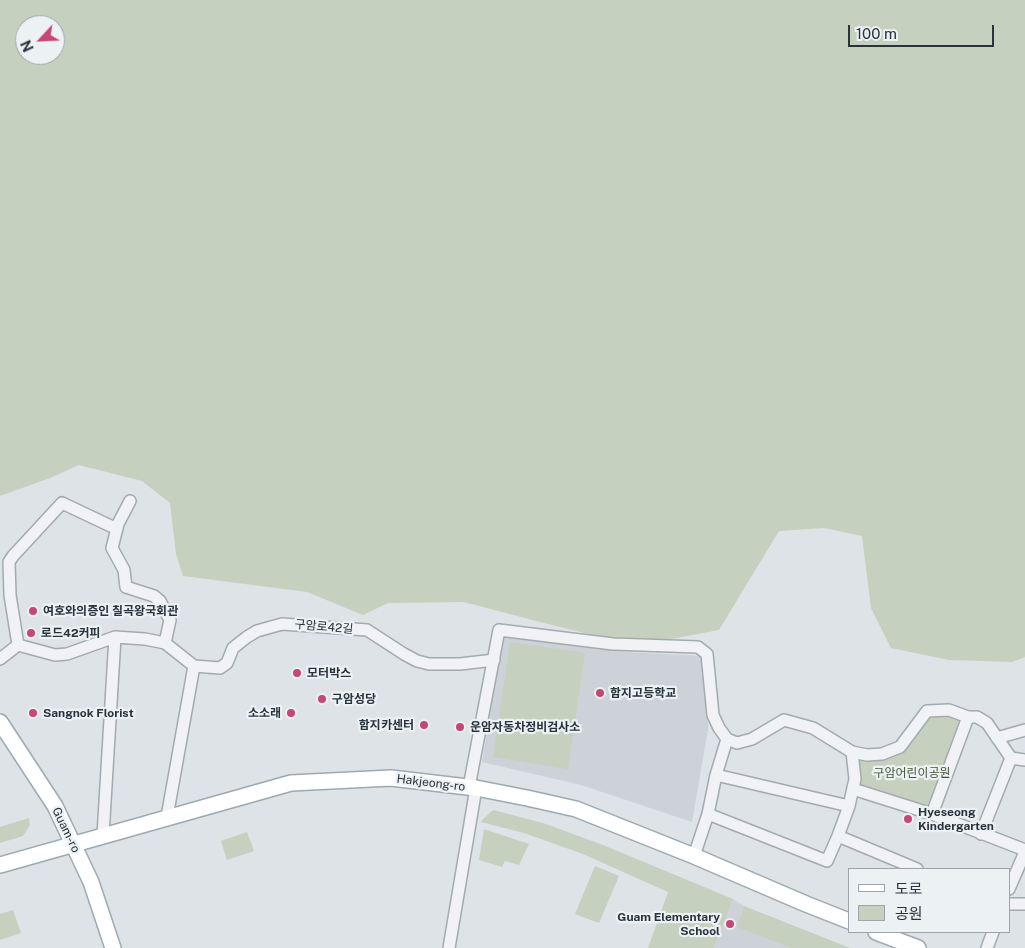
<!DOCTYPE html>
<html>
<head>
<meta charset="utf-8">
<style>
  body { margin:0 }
  #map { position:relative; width:1025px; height:948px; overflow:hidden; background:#dde3e6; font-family:"Public Sans","Noto Sans KR",sans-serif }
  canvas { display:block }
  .legend { position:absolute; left:848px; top:868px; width:162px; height:65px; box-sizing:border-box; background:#ecf1f4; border:1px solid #9ea5aa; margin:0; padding:6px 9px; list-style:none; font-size:15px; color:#28333c }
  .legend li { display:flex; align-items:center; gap:10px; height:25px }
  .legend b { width:25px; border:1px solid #9ea5aa }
  .north { position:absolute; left:15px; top:15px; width:50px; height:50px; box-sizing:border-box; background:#ecf1f4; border:1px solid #9ea5aa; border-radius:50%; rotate:245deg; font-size:14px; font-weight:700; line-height:20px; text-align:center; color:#28333c }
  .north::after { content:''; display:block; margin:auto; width:18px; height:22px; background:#c54874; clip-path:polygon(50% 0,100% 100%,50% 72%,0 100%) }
  .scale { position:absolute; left:848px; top:25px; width:146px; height:22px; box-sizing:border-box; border:2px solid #28333c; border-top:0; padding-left:6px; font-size:15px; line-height:18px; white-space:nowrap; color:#28333c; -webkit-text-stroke:4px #ecf1f4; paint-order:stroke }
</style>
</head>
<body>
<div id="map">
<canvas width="1025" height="948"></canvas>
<ul class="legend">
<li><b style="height:6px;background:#fff"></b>도로</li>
<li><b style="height:14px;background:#c6d0bf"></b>공원</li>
</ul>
<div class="north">N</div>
<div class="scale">100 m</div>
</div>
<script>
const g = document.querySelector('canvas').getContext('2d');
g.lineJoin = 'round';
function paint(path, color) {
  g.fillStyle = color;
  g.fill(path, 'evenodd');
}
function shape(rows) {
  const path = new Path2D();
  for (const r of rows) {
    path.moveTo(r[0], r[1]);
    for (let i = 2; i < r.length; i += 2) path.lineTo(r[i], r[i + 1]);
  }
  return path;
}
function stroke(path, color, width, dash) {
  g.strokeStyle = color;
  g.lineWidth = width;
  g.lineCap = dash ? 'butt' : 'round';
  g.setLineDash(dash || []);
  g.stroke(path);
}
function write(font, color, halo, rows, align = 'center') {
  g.font = font + ' "Public Sans","Noto Sans KR",sans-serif';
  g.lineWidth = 4.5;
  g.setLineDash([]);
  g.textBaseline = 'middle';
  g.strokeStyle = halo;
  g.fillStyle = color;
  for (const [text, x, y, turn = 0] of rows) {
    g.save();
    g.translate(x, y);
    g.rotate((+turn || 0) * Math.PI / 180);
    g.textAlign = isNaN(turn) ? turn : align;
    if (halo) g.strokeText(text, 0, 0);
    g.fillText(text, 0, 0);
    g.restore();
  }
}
paint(shape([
  [503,633,624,652,706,656,708,729,692,822,581,785,482,762],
  [733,899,744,906,736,927,790,948,714,948]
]), '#ccd2d8');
paint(shape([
  [0,0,1025,0,1025,657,1012,662,949,660,891,648,871,608,862,536,824,528,779,531,719,630,671,639,624,643,540,622,464,602,388,603,363,615,307,592,183,576,176,554,170,503,142,481,79,465,50,478,0,496],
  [25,25,55,25,55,55,25,55],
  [510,642,585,653,568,769,493,757],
  [928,714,949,715,964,719,930,811,858,786,856,754,900,747],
  [493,810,543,823,603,845,733,899,714,948,648,948,668,892,583,854,524,833,481,822,483,819],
  [29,818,30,825,23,836,0,843,0,827],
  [484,829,529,844,519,865,505,861,502,867,479,860],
  [247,832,254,851,227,860,221,841],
  [595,866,619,876,599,923,575,914],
  [744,906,850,948,790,948,736,927],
  [13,910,21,933,0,940,0,914]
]), '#c6d0bf');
const minor = shape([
  [130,501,118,524,112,548,124,570,126,587,154,596,160,601,170,620,165,643,194,666,167,817],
  [18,645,10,595,9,562,13,556,62,503,117,529],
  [0,659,18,645,55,655,67,654,115,637,145,639,165,643],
  [194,666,220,668,227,663,233,648,247,637,257,631,282,624,367,630,404,654,417,661,429,664,460,664,494,660],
  [997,738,1025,730],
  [727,739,737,743,752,739,784,720,813,728,852,752,855,779,849,806],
  [852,752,867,755,882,754,900,747,927,711,949,710,968,717],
  [469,787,499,630,613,644,698,647,707,654,713,715,719,728,727,739,716,775,708,814,694,856],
  [853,789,932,814,1025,850],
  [708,814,827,861,838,836,849,806,716,775],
  [932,814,968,717,977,717,987,723,1011,758],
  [981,834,1011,758,1025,760],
  [103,835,115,637],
  [838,836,917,869],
  [1009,889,1025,852],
  [1009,904,1025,904],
  [449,948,476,788],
  [987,948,993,932]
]);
const major = shape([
  [0,722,55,806,91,882,113,948],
  [0,865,291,783,391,778,476,788,527,798,576,809,694,856,806,904,849,921],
  [876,932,918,948]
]);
stroke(minor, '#a3abb0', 14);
stroke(major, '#9da9b1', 18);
stroke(minor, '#f0f2f5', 11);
stroke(major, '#fff', 15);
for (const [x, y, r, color] of [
  [33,611,5,"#c54874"],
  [31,633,5,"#c54874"],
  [297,673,5,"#c54874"],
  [600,693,5,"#c54874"],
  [322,699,5,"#c54874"],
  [33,713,5,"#c54874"],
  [291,713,5,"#c54874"],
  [424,725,5,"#c54874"],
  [460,727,5,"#c54874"],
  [908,819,5,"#c54874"],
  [730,924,5,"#c54874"]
]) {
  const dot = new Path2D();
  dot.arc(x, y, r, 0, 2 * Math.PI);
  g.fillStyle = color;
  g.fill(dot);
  stroke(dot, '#ecf1f4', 2);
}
write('bold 12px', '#28333c', '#ecf1f4', [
  ["여호와의증인 칠곡왕국회관",43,611],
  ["로드42커피",41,633],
  ["모터박스",307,673],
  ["함지고등학교",610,693],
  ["구암성당",332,699],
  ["Sangnok Florist",43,713],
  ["소소래",281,713,"right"],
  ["함지카센터",414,725,"right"],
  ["운암자동차정비검사소",470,727],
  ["Hyeseong",918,812],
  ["Kindergarten",918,826],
  ["Guam Elementary",720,917,"right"],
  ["School",720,931,"right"]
], 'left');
write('12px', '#28333c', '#ecf1f4', [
  ["구암로42길",324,627,5],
  ["Hakjeong-ro",431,783,7],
  ["Guam-ro",66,830,64]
]);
write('12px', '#435736', '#ecf1f4', [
  ["구암어린이공원",912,773]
]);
</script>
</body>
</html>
